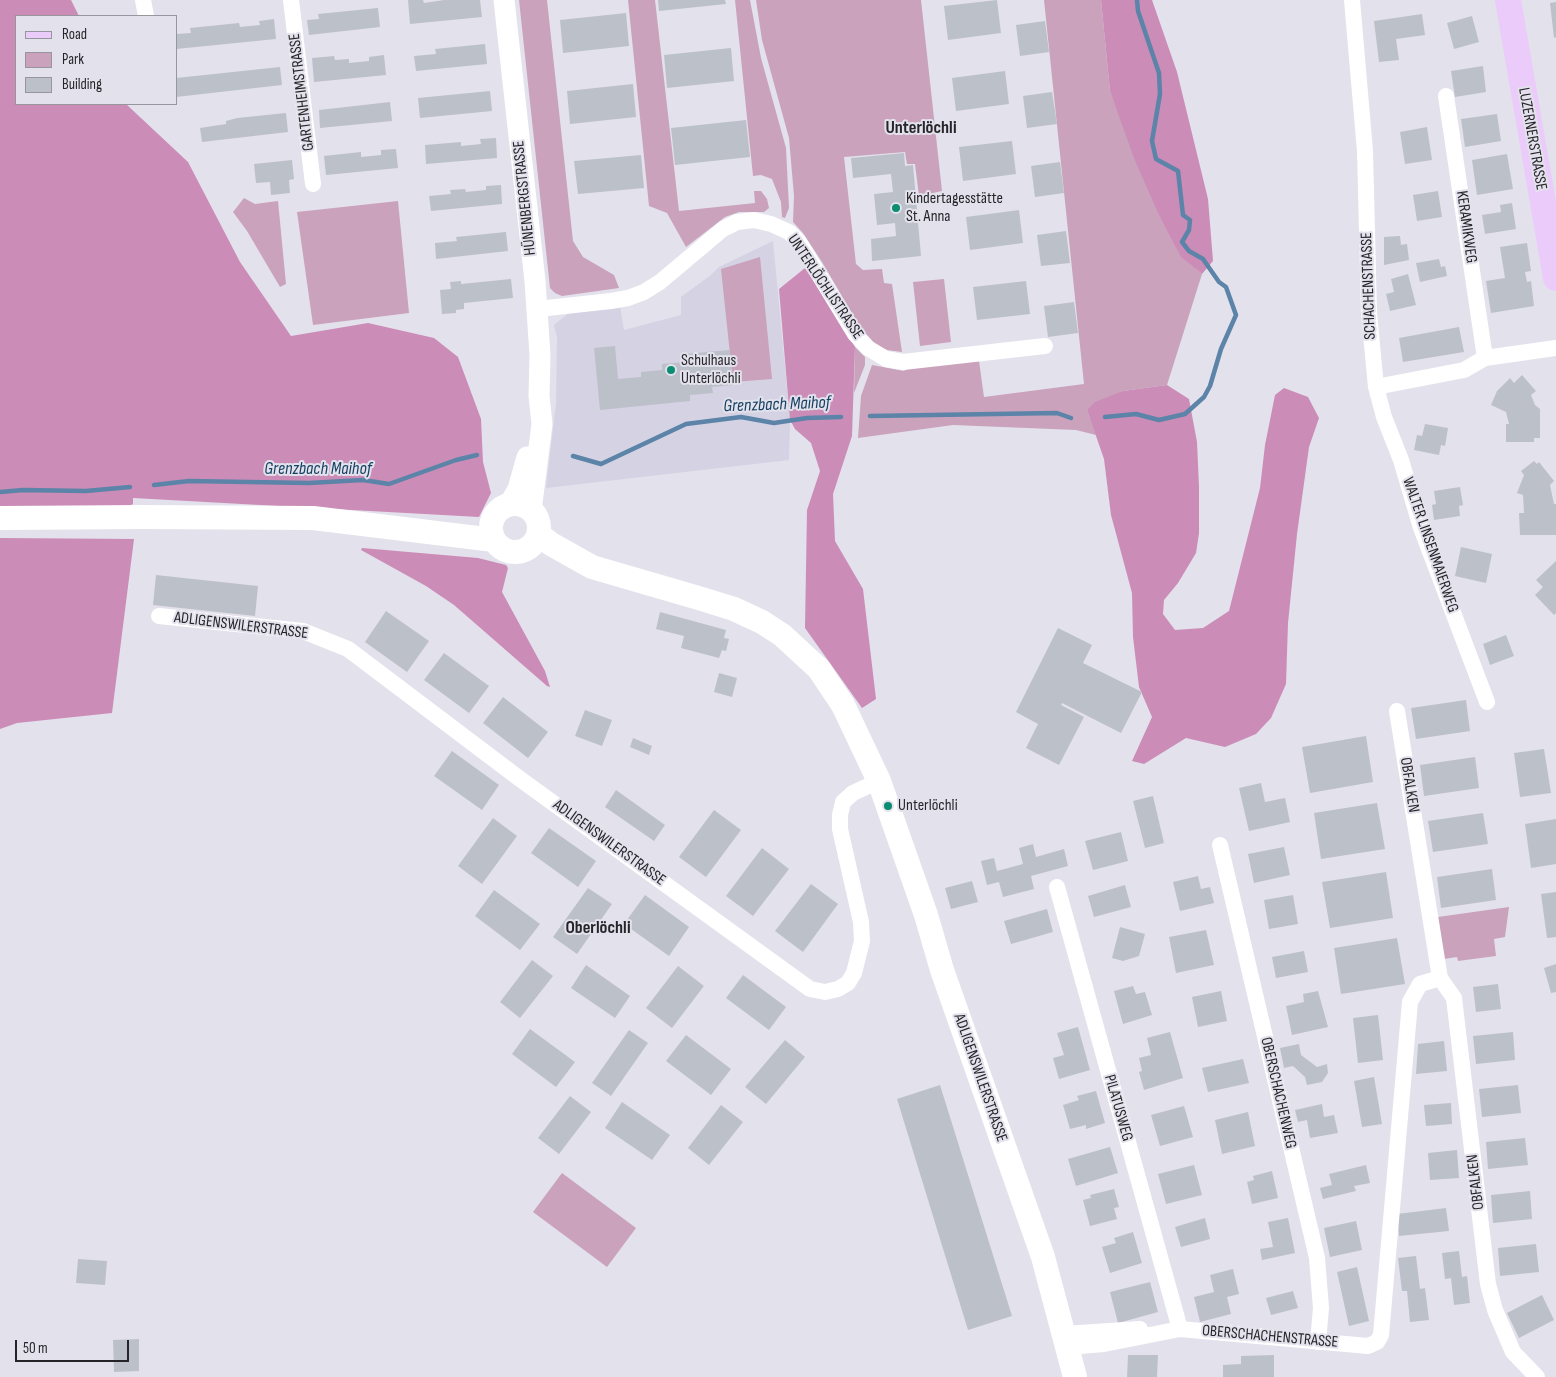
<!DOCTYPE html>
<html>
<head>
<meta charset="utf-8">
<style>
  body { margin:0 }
  #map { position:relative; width:1556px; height:1377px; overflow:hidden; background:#e3e1ec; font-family:"Sofia Sans Condensed",sans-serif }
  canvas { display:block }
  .legend { position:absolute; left:15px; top:15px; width:162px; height:90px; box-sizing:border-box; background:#e3e1ec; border:1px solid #97969e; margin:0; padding:6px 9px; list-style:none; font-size:15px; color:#252529 }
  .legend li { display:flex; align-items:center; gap:10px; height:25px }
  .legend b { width:25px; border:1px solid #97969e }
  .scale { position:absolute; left:15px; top:1340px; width:114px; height:22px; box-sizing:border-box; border:2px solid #252529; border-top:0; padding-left:6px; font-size:15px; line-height:18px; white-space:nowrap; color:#252529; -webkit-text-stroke:4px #e3e1ec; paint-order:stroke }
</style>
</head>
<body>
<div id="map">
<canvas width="1556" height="1377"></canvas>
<ul class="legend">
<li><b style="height:6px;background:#ebcbf9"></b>Road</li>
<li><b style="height:14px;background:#caa2bc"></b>Park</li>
<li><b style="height:14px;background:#bcc0c9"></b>Building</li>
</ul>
<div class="scale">50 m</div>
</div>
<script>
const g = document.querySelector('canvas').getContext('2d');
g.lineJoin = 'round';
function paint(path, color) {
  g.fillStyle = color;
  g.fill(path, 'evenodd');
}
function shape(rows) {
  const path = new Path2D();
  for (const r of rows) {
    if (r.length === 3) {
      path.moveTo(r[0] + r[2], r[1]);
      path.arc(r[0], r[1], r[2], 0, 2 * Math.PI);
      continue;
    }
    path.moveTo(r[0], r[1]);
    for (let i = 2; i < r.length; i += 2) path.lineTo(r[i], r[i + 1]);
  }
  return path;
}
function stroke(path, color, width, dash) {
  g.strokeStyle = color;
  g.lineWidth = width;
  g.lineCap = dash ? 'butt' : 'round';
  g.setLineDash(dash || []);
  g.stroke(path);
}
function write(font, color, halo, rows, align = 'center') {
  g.font = font + ' "Sofia Sans Condensed",sans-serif';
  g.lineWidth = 4;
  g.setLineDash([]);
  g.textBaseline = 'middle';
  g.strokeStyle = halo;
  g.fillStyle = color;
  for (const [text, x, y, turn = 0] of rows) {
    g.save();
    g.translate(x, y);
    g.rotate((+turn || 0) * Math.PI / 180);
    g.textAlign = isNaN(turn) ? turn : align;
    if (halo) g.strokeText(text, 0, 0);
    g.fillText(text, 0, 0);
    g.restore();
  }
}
paint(shape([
  [773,241,790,420,789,460,546,488,556,403,557,337,554,325,570,312,620,306,624,330,681,315,681,297,711,275,719,267]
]), '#d4d2e3');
paint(shape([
  [519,0,547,0,573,241,583,257,614,275,619,288,562,296,555,293,550,288],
  [628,0,655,0,679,211,755,203,754,191,761,191,767,199,769,208,764,212,739,212,725,217,686,247,667,213,649,206],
  [735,0,750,0,761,58,786,148,789,208,785,218,782,217,781,202,772,179,761,175,753,176],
  [756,0,921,0,942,191,919,196,915,164,907,164,905,152,844,157,856,264,863,270,882,269,884,283,892,284,902,352,887,350,875,344,863,332,822,262,803,233,793,222,794,196,789,138,762,40],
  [1044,0,1101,0,1110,91,1162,222,1181,256,1202,274,1167,385,1123,391,1087,410,1096,435,1076,430,953,425,858,438,861,396,872,365,904,371,908,368,979,361,984,397,1084,384],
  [244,198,255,204,278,201,286,284,280,287,247,231,233,212],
  [398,201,409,313,313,325,297,212],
  [760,257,772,379,733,382,721,269],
  [944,279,951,342,920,346,913,282],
  [855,347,865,357,865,365,854,393],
  [1509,907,1505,937,1494,939,1496,956,1458,961,1457,957,1444,959,1438,917],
  [562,1173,636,1228,607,1267,533,1212]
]), '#caa2bc');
paint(shape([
  [0,0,71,0,79,16,16,16,16,104,126,104,188,162,240,262,291,336,368,323,434,338,458,357,481,419,483,462,491,493,479,517,133,498,133,504,129,506,0,508],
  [1101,0,1152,0,1177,72,1208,199,1213,261,1202,274,1181,257,1162,222,1134,158,1110,91],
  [805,268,816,276,855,347,852,436,833,494,835,541,863,589,876,699,862,708,805,628,807,510,820,471,811,443,795,429,790,420,779,289],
  [1167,385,1189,399,1197,442,1199,487,1199,533,1196,553,1178,583,1164,600,1163,614,1175,630,1203,628,1229,611,1260,488,1265,445,1275,395,1284,388,1308,397,1319,418,1309,447,1297,534,1288,623,1286,684,1271,718,1256,734,1225,747,1186,738,1144,764,1132,761,1152,717,1139,687,1133,637,1132,593,1111,515,1104,459,1087,410,1095,402,1123,391],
  [0,538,134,539,112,713,17,723,0,729],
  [362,548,478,558,506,565,508,568,502,592,545,671,550,687,547,686,454,605,426,586,361,550]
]), '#cb8cb7');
stroke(shape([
  [870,416,1057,413,1071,418],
  [1105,417,1136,414,1159,420,1185,414,1204,397,1210,386,1221,349,1236,315,1226,287,1219,282,1203,259,1189,251,1182,242,1189,230,1190,220,1183,215,1178,171,1156,159,1152,141,1160,94,1159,73,1138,11,1137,0],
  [573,456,601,464,686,424,741,417,774,423,807,418,841,417],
  [154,485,189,481,309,483,363,480,389,484,456,460,477,455],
  [0,492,23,490,86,491,130,487]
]), '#5b84a8', 4.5);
paint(shape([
  [408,0,423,0,424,3,444,0,480,0,482,17,410,24],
  [658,0,725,0,726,4,659,11],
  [997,0,1001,33,948,40,944,6],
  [1556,2,1556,37,1554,38,1550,3],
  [378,8,380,27,309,35,307,20,319,19,318,14],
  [626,13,629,46,563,53,560,20],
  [1422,14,1425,35,1396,39,1399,60,1379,62,1374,21],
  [1472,16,1479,42,1454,49,1447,23],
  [274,19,276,39,176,49,176,34,191,33,190,28,239,23,240,27,260,25,259,21],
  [1045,21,1049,52,1020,56,1016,25],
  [485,44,487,64,416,71,414,56,436,54,435,49],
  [731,48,734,81,667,88,664,55],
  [384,55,386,75,314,82,312,58,334,56,335,60,349,59,349,63,369,61,369,57],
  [1483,66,1486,92,1455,97,1451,71],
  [280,67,282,85,176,97,176,78],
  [1005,71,1009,104,956,111,952,78],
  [633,84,636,117,570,124,567,91],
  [490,91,492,111,420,118,418,98],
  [1052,92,1057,124,1027,128,1023,96],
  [390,102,392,121,320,128,319,110],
  [286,113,288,132,202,142,200,128,226,124,226,121,237,118],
  [1497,114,1501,141,1465,147,1461,119],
  [746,120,750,157,675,165,671,128],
  [1427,127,1432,160,1405,164,1400,132],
  [496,138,497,158,426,164,425,145,461,142,461,146,481,144,480,139],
  [1012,141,1016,174,963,181,959,147],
  [396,149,398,168,326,175,324,156,361,152,361,157,381,155,381,150],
  [904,153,905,166,913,165,921,256,872,261,871,239,896,236,895,223,877,225,874,194,893,192,891,174,853,178,851,158],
  [1507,154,1513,189,1477,195,1472,160],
  [641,155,644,188,578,194,574,161],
  [292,160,294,179,289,180,290,193,271,195,270,182,256,183,254,164],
  [1060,162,1064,193,1035,197,1031,166],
  [501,185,502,204,431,211,429,196,451,194,450,190,465,189,466,192,486,190,486,186],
  [1438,191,1442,217,1417,221,1413,195],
  [1512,203,1516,229,1485,234,1482,215,1501,212,1500,205],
  [1019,210,1023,243,970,250,966,217],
  [1066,231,1070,263,1041,266,1037,235],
  [506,232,508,251,436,259,435,243,457,241,456,237],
  [1400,236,1401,245,1407,244,1409,260,1384,265,1384,237],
  [1527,243,1531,271,1525,272,1527,282,1531,281,1534,306,1491,313,1486,281,1505,278,1500,247],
  [1439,259,1441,267,1445,266,1447,276,1420,282,1416,263],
  [1408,274,1416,305,1390,311,1386,294,1394,292,1391,279],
  [511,279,513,298,464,303,464,309,456,310,456,313,442,314,440,290,451,289,450,282,461,281,461,284],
  [1026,281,1030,314,977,320,973,287],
  [1074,302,1078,333,1048,337,1044,306],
  [1459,327,1464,352,1403,362,1399,338],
  [615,346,618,379,641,377,641,372,662,370,662,364,685,362,684,354,730,350,733,385,712,387,713,393,690,395,690,401,600,410,594,348],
  [1522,375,1536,391,1531,395,1535,405,1540,409,1540,438,1534,438,1534,442,1506,442,1506,424,1509,424,1506,412,1491,405,1497,391,1510,378,1514,383],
  [1425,424,1448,428,1445,446,1441,445,1439,455,1414,450,1417,435,1422,436],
  [1534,461,1537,464,1539,462,1554,481,1550,485,1554,504,1556,504,1556,535,1520,535,1519,513,1524,513,1523,495,1517,493,1524,475,1521,471],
  [1460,487,1463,505,1459,506,1460,516,1434,520,1432,505,1436,504,1434,491],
  [1461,547,1492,554,1486,583,1455,576],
  [1556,561,1556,613,1554,615,1535,595,1543,587,1536,580],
  [156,575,258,586,255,616,153,605],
  [386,611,429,641,407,672,365,642],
  [660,612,726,630,724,638,729,639,726,651,722,650,719,658,681,648,684,636,656,629],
  [1058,628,1092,645,1083,663,1142,692,1121,733,1062,703,1061,705,1084,717,1059,765,1026,748,1038,724,1016,712],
  [1506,635,1514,656,1490,665,1483,644],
  [444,653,489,686,469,713,424,680],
  [719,673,737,678,732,697,714,692],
  [503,697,548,732,528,758,483,723],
  [1466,700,1470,731,1416,739,1411,708],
  [585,710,612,720,602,746,575,736],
  [1366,736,1373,782,1310,793,1302,747],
  [633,738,652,746,649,755,630,747],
  [1544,749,1551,793,1520,797,1514,753],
  [452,751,499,785,482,810,434,776],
  [1475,757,1479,788,1424,796,1420,765],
  [1261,783,1265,802,1285,798,1290,822,1249,831,1239,788],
  [616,790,665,825,654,841,605,807],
  [1153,796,1164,843,1145,848,1133,801],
  [1377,803,1385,849,1321,859,1314,813],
  [714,810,741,830,706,877,679,857],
  [1483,813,1488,844,1433,852,1428,821],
  [493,818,517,836,482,884,458,866],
  [1556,819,1556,864,1531,868,1525,824],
  [549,828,596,861,578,887,531,853],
  [1121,832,1128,861,1093,870,1085,841],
  [1033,844,1036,857,1064,849,1068,866,1031,876,1034,889,1003,897,999,882,987,885,981,861,994,858,997,871,1023,864,1019,848],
  [1284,847,1290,875,1254,883,1248,854],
  [762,848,789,869,753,916,726,896],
  [1492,869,1496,900,1441,908,1437,877],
  [1386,872,1393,918,1330,928,1322,882],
  [1198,876,1201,889,1210,887,1214,903,1180,911,1173,882],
  [972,881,978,902,951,909,945,888],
  [811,884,838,904,803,952,775,931],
  [1125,885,1131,907,1094,917,1088,896],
  [588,888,612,904,577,954,553,937],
  [494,890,540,924,520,950,475,916],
  [1556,892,1556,937,1547,938,1541,894],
  [645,895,689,927,669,956,624,924],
  [1293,895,1298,924,1269,929,1264,900],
  [1047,909,1053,932,1011,944,1004,921],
  [1120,927,1145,934,1139,956,1123,961,1112,958],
  [1206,930,1214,965,1176,973,1169,937],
  [1397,938,1405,984,1341,994,1334,948],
  [1304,951,1308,972,1276,978,1272,957],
  [532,960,553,976,520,1018,500,1002],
  [1556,964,1556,992,1551,993,1544,968],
  [586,965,630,996,615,1018,571,988],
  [678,966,704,986,672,1028,646,1008],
  [743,975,786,1007,769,1030,726,998],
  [1498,984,1501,1009,1476,1012,1473,987],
  [1133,986,1136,994,1145,992,1152,1015,1123,1024,1114,991],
  [1221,991,1227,1021,1198,1027,1192,997],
  [1318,991,1328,1027,1292,1035,1286,1006,1304,1002,1303,994],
  [1378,1015,1383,1060,1358,1063,1353,1018],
  [1078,1027,1090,1070,1059,1079,1053,1058,1064,1055,1057,1033],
  [530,1029,575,1062,556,1087,512,1054],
  [629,1030,648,1043,611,1096,592,1083],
  [1170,1032,1183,1078,1144,1090,1139,1072,1142,1071,1139,1058,1151,1055,1147,1038],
  [1513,1032,1515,1060,1476,1064,1473,1036],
  [686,1035,731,1069,711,1095,666,1061],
  [785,1040,805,1057,766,1104,745,1087],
  [1444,1041,1447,1071,1416,1074,1418,1044],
  [1299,1044,1301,1055,1317,1067,1327,1064,1328,1073,1322,1082,1307,1085,1305,1077,1293,1066,1284,1068,1280,1048],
  [1243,1059,1249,1083,1208,1092,1202,1068],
  [1374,1077,1382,1124,1362,1127,1354,1081],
  [940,1085,1012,1316,968,1330,897,1099],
  [1518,1085,1521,1113,1482,1117,1479,1089],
  [1096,1091,1105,1123,1086,1129,1086,1125,1070,1129,1063,1105,1079,1100,1077,1096],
  [570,1096,591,1112,559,1154,538,1138],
  [622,1102,670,1135,652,1160,605,1128],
  [1451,1103,1452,1124,1426,1126,1424,1105],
  [1322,1104,1324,1117,1334,1115,1338,1133,1310,1138,1307,1120,1298,1122,1295,1110],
  [721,1105,743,1122,709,1165,688,1148],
  [1184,1106,1193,1137,1160,1146,1151,1115],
  [1248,1112,1255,1146,1222,1154,1215,1120],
  [1525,1138,1528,1165,1488,1169,1486,1142],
  [1110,1147,1118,1173,1076,1186,1068,1159],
  [1457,1150,1459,1178,1430,1180,1428,1153],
  [1194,1165,1202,1195,1166,1204,1158,1174],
  [1366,1165,1370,1183,1354,1186,1356,1191,1323,1199,1320,1188,1332,1185,1329,1174],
  [1272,1171,1278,1198,1252,1204,1247,1182,1254,1180,1253,1176],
  [1114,1189,1119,1207,1114,1208,1117,1219,1090,1226,1083,1200,1091,1198,1090,1195],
  [1530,1191,1532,1219,1493,1223,1491,1195],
  [1446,1208,1449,1231,1399,1236,1397,1214],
  [1205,1218,1210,1239,1181,1247,1175,1227],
  [1288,1218,1295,1253,1262,1260,1260,1249,1273,1247,1268,1222],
  [1356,1221,1362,1250,1330,1257,1324,1228],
  [1133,1232,1142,1263,1110,1273,1102,1247,1116,1243,1114,1238],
  [1536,1244,1539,1272,1500,1276,1498,1248],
  [1459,1251,1462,1277,1467,1276,1470,1303,1454,1305,1451,1278,1445,1279,1442,1253],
  [1416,1256,1420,1289,1425,1288,1429,1320,1410,1322,1407,1291,1402,1291,1398,1258],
  [78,1259,107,1261,105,1285,76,1283],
  [1357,1267,1369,1321,1349,1326,1337,1272],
  [1233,1269,1239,1294,1227,1297,1231,1314,1200,1322,1194,1297,1214,1292,1210,1275],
  [1150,1282,1158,1312,1118,1323,1110,1292],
  [1293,1291,1298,1308,1271,1315,1266,1298],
  [1542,1295,1554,1320,1519,1338,1507,1313],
  [139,1339,139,1371,114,1372,113,1340],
  [1128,1355,1158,1355,1157,1377,1127,1377],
  [1274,1355,1274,1377,1223,1377,1223,1365,1241,1364,1241,1356]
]), '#bcc0c9');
stroke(shape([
  [143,0,146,16],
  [291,0,313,184],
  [1352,0,1365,151,1369,313,1376,387,1384,417,1401,460,1421,528,1487,702],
  [1446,96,1485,358],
  [538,309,611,301,628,298,644,292,660,282,723,229,737,222,754,220,771,224,789,232,799,242,855,334,868,348,886,359,903,362,1045,346],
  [1376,387,1464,370,1485,358,1556,348],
  [159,616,303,631,348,649,520,779,810,989,825,992,838,989,848,983,854,973,862,941,861,922,840,829,840,815,843,802,853,793,879,781],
  [1397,711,1440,978,1454,998,1488,1284,1495,1310,1513,1352,1537,1377],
  [1220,845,1317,1258,1321,1308,1318,1342],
  [1057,887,1180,1329],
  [1064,1334,1140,1329],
  [1068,1347,1104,1344,1180,1329,1368,1346,1377,1342,1381,1335,1410,1002,1420,984,1440,978]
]), '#fff', 16);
stroke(shape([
  [504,0,535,281,540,355,539,396,542,424,531,511],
  [509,505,518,489,527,457]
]), '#fff', 21);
stroke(shape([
  [515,528,24],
  [0,518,143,517,313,518,494,540],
  [538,534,551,544,592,567,702,599,734,609,762,622,782,635,819,669,843,705,879,781,926,915,942,970,1043,1257,1075,1377]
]), '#fff', 24);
stroke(shape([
  [1508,0,1556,278]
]), '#ebcbf9', 26);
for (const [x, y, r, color] of [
  [896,208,5,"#0b8d72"],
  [671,370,5,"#0b8d72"],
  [888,806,5,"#0b8d72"]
]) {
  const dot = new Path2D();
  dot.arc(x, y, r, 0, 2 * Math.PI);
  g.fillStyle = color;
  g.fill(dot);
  stroke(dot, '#e3e1ec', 2);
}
write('16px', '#252529', '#e3e1ec', [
  ["GARTENHEIMSTRASSE",302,92,-97],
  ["LUZERNERSTRASSE",1532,139,80],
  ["HÜNENBERGSTRASSE",525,198,-96],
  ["KERAMIKWEG",1466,227,82],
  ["SCHACHENSTRASSE",1369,286,-92],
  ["UNTERLÖCHLISTRASSE",825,287,56],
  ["WALTER LINSENMAIERWEG",1430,545,71],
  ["ADLIGENSWILERSTRASSE",241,626,7],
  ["OBFALKEN",1409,785,81],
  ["ADLIGENSWILERSTRASSE",609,843,36],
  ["ADLIGENSWILERSTRASSE",980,1078,71],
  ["OBERSCHACHENWEG",1278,1093,77],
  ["PILATUSWEG",1118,1108,74],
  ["OBFALKEN",1476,1182,-97],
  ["OBERSCHACHENSTRASSE",1270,1337,5]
]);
write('16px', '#252529', '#e3e1ec', [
  ["Kindertagesstätte",906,199],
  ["St. Anna",906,217],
  ["Schulhaus",681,361],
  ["Unterlöchli",681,379],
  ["Unterlöchli",898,806]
], 'left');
write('bold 18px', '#252529', '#e3e1ec', [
  ["Unterlöchli",921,128],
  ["Oberlöchli",598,928]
]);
write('italic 18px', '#154262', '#e3e1ec', [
  ["Grenzbach Maihof",777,405,-2],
  ["Grenzbach Maihof",318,469]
]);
</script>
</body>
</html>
